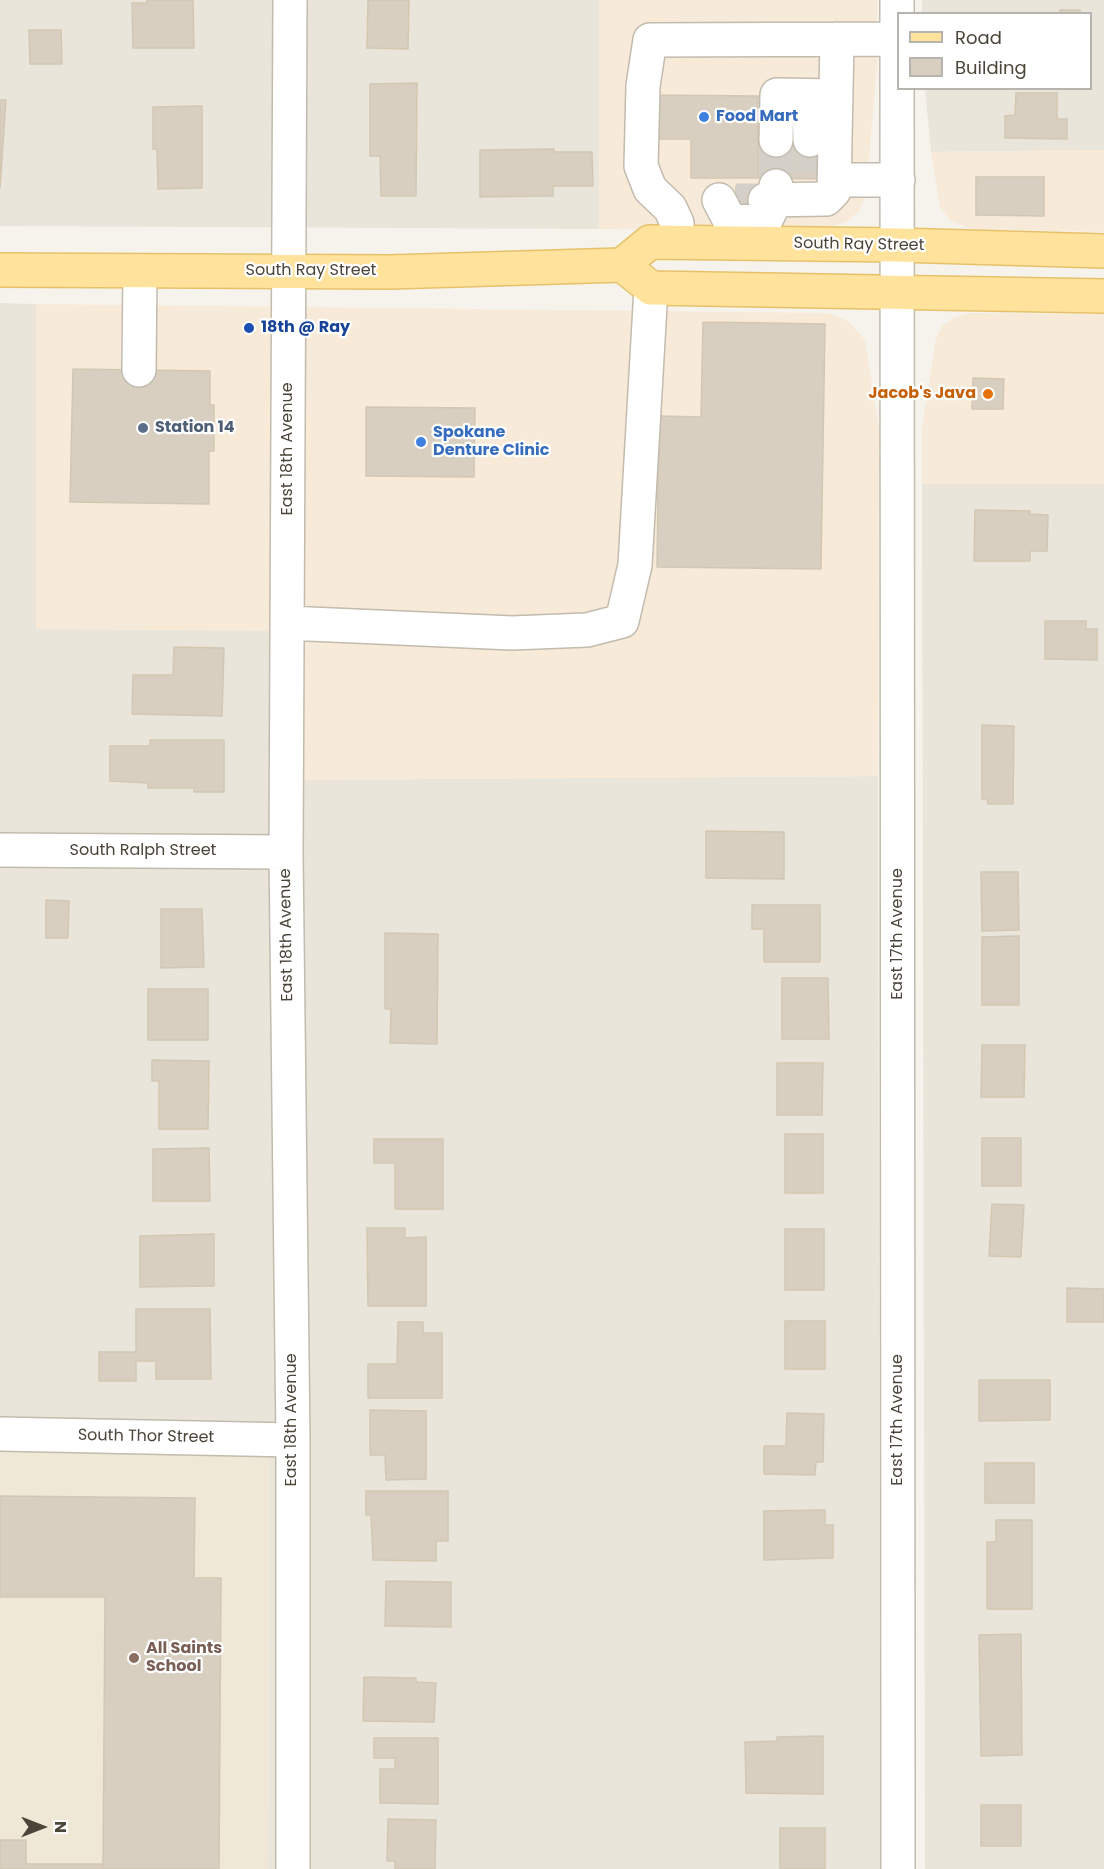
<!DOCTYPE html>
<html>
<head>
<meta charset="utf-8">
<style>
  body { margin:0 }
  #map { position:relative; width:1104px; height:1869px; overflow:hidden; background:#f6f3ec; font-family:Poppins,sans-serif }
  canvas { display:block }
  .legend { position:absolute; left:897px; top:12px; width:195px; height:78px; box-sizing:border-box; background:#fff; border:2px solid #b7b4b0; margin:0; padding:8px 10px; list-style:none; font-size:18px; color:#4b4439 }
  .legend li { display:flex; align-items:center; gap:12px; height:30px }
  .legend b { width:30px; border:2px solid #b7b4b0 }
  .north { position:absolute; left:12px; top:1797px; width:60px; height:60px; -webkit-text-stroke:4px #fff; paint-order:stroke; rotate:90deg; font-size:16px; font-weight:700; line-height:24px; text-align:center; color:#4b4439 }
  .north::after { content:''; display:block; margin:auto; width:21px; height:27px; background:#4b4439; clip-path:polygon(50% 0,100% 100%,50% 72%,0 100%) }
</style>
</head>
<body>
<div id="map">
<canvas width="1104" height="1869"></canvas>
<ul class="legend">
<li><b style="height:8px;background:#ffe39c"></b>Road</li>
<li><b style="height:16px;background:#d8cfc1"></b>Building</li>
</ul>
<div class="north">N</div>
</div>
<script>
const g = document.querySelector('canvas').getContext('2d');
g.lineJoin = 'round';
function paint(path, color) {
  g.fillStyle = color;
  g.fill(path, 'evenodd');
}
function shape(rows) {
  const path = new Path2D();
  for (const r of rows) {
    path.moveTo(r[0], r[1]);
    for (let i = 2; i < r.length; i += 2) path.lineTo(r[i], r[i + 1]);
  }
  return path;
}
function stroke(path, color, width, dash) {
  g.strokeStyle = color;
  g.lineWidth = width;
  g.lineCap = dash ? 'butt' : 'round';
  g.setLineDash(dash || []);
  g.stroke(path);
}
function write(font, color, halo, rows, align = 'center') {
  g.font = font + ' Poppins,sans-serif';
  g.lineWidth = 4.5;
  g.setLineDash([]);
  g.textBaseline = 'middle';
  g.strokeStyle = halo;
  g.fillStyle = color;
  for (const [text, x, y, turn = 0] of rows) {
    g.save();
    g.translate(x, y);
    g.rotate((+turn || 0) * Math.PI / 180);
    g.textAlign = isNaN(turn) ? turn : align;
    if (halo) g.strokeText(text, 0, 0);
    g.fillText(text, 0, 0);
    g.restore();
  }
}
paint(shape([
  [0,0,599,0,599,229,0,226],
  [922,0,1104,0,1104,150,931,152,925,89,1090,88,1090,14,922,13],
  [0,303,36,304,36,629,274,630,274,780,878,776,880,1869,268,1869,269,1447,0,1446],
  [922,484,1104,484,1104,1869,925,1869]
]), '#eae5da');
paint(shape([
  [599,0,877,0,877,65,866,195,859,211,846,222,829,227,599,229],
  [1104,150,1104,232,972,229,951,221,940,207,931,152],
  [36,304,828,313,848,321,865,340,879,429,878,776,274,780,273,631,36,629],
  [969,313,1104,314,1104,484,922,484,922,429,936,338,942,326,953,318]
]), '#f7ead8');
paint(shape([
  [0,1446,269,1447,268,1869,0,1869]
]), '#efe8d6');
const building = shape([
  [147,0,193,0,194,48,133,48,132,3,147,3,147,0],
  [368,0,409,0,408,49,367,48,368,0],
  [1060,10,1080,10,1080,14,1060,14,1060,10],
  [29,30,61,30,62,64,30,64,29,30],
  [417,83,416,196,381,196,380,156,370,156,370,84,417,83],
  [1016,93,1057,93,1057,119,1067,119,1067,139,1005,138,1005,116,1015,115,1016,93],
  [651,95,758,96,758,178,691,178,691,139,650,139,651,95],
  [0,100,6,100,0,188,0,100],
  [202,106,202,188,158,189,157,149,153,149,153,107,202,106],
  [758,140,821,140,821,179,758,178,758,140],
  [554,149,554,152,592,152,593,186,553,186,553,196,480,197,480,150,554,149],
  [976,177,1044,177,1044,216,976,215,976,177],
  [736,186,765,186,765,215,736,215,736,186],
  [703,322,825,324,821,569,657,567,659,416,701,417,703,322],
  [73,369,210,371,210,405,214,405,214,451,209,451,209,504,70,502,73,369],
  [973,378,1004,379,1003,409,972,409,973,378],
  [366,407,475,408,474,477,366,476,366,407],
  [975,510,1030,511,1030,514,1048,515,1047,551,1030,551,1030,561,974,561,975,510],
  [1045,621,1086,621,1086,629,1097,629,1097,660,1045,659,1045,621],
  [174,647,224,648,222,716,132,714,133,675,173,675,174,647],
  [982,725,1014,726,1013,804,988,804,987,799,982,799,982,725],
  [150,740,224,740,224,792,194,792,194,788,148,788,148,783,110,781,110,746,150,746,150,740],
  [706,831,784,832,784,879,706,878,706,831],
  [981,872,1018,872,1019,930,982,931,981,872],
  [46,900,69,901,68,938,46,938,46,900],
  [752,905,820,905,820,962,764,962,764,929,752,929,752,905],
  [161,909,202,909,204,967,161,968,161,909],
  [385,933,438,934,437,1044,390,1043,391,1009,385,1009,385,933],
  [1019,936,1019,1005,982,1005,982,937,1019,936],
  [782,978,828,978,829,1039,782,1039,782,978],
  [148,989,208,989,208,1040,148,1040,148,989],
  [982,1045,1025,1045,1024,1097,981,1097,982,1045],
  [152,1060,209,1061,208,1129,159,1129,159,1081,152,1081,152,1060],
  [777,1063,823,1063,822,1115,777,1115,777,1063],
  [785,1134,823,1134,823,1193,785,1193,785,1134],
  [982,1138,1021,1138,1021,1186,982,1186,982,1138],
  [374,1139,443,1139,443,1209,395,1209,395,1163,374,1163,374,1139],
  [209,1148,210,1201,153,1201,153,1149,209,1148],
  [992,1204,1024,1205,1021,1257,989,1256,992,1204],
  [367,1228,405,1228,405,1238,426,1237,426,1306,368,1306,367,1228],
  [785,1229,824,1229,824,1290,785,1290,785,1229],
  [214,1234,214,1286,140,1287,140,1236,214,1234],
  [1067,1288,1104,1289,1104,1322,1067,1322,1067,1288],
  [136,1309,210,1309,211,1379,156,1379,156,1361,136,1361,136,1381,99,1381,99,1352,136,1352,136,1309],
  [785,1321,825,1321,825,1369,785,1369,785,1321],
  [398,1322,423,1322,423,1333,442,1333,442,1398,368,1398,368,1364,397,1364,398,1322],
  [979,1380,1050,1380,1050,1420,979,1421,979,1380],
  [370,1410,426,1411,426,1479,386,1480,385,1455,370,1455,370,1410],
  [787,1413,824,1414,823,1462,816,1462,815,1475,764,1474,764,1446,786,1446,787,1413],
  [985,1463,1034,1463,1034,1503,985,1503,985,1463],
  [366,1491,448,1491,448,1541,436,1541,436,1561,373,1560,371,1515,366,1515,366,1491],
  [0,1496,195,1498,194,1578,221,1578,219,1869,103,1869,105,1597,0,1597,0,1496],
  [825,1510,825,1525,833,1525,833,1558,764,1560,764,1511,825,1510],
  [996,1520,1032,1520,1032,1609,987,1609,987,1542,996,1542,996,1520],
  [386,1581,451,1582,451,1627,385,1626,386,1581],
  [1021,1634,1022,1755,981,1756,979,1635,1021,1634],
  [364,1677,416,1678,416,1682,436,1683,434,1722,363,1721,364,1677],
  [823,1736,823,1794,746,1793,745,1742,777,1741,777,1737,823,1736],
  [374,1738,438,1738,438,1804,380,1803,380,1769,395,1769,395,1758,374,1758,374,1738],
  [981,1805,1021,1805,1021,1846,981,1846,981,1805],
  [388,1819,436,1820,435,1869,395,1869,395,1861,387,1861,388,1819],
  [780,1828,825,1828,825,1869,780,1869,780,1828],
  [0,1840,26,1840,26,1864,103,1864,103,1869,0,1869,0,1840]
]);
paint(building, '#d8cfc1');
stroke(building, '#d3c7b4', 1.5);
stroke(shape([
  [810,140,810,179],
  [776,178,776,140],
  [736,200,765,200]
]), '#d4d0c8', 33, [33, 16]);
const minor = shape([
  [290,0,286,852,293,1440,293,1869],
  [897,0,898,1869],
  [809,96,810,140],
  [776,140,777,95,836,96],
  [835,180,898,180],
  [719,200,730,221,765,222,776,199,776,186],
  [765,200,826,199,834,191,837,39],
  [677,242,677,223,670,208,650,189,641,166,643,86,650,40,898,39],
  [139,370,140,271],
  [287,623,512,633,587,630,622,621,635,565,651,288],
  [0,850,286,852],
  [0,1434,293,1440]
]);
const major = shape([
  [622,265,651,288,1104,296],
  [0,270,390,272,622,265,650,242,898,245,1104,251]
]);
stroke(minor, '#c2bbae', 36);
stroke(major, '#e6c16a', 36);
stroke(minor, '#fff', 33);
stroke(major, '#ffe39c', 33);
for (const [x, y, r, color] of [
  [704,117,6,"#3f7fe0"],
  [249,328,6,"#1a4fb4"],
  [988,394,6,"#e8710a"],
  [143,428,6,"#5c6f8a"],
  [421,442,6,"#3f7fe0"],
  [134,1658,6,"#8d6e63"]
]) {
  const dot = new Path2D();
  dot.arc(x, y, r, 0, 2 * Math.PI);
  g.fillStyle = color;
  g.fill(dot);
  stroke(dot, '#fff', 2);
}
write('bold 16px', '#366cbe', '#fff', [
  ["Food Mart",716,117],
  ["Spokane",433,433],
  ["Denture Clinic",433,451]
], 'left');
write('16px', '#4b4439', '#fff', [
  ["South Ray Street",859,245,1],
  ["South Ray Street",311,271],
  ["East 18th Avenue",288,449,-90],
  ["South Ralph Street",143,851],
  ["East 17th Avenue",898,934,-90],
  ["East 18th Avenue",287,935,-91],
  ["East 18th Avenue",292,1420,-90],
  ["East 17th Avenue",898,1420,-90],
  ["South Thor Street",146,1437,1]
]);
write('bold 16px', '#164399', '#fff', [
  ["18th @ Ray",261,328]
], 'left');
write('bold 16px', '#c56008', '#fff', [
  ["Jacob's Java",976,394]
], 'right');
write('bold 16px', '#4e5e75', '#fff', [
  ["Station 14",155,428]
], 'left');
write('bold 16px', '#785e54', '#fff', [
  ["All Saints",146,1649],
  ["School",146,1667]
], 'left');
</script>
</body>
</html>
